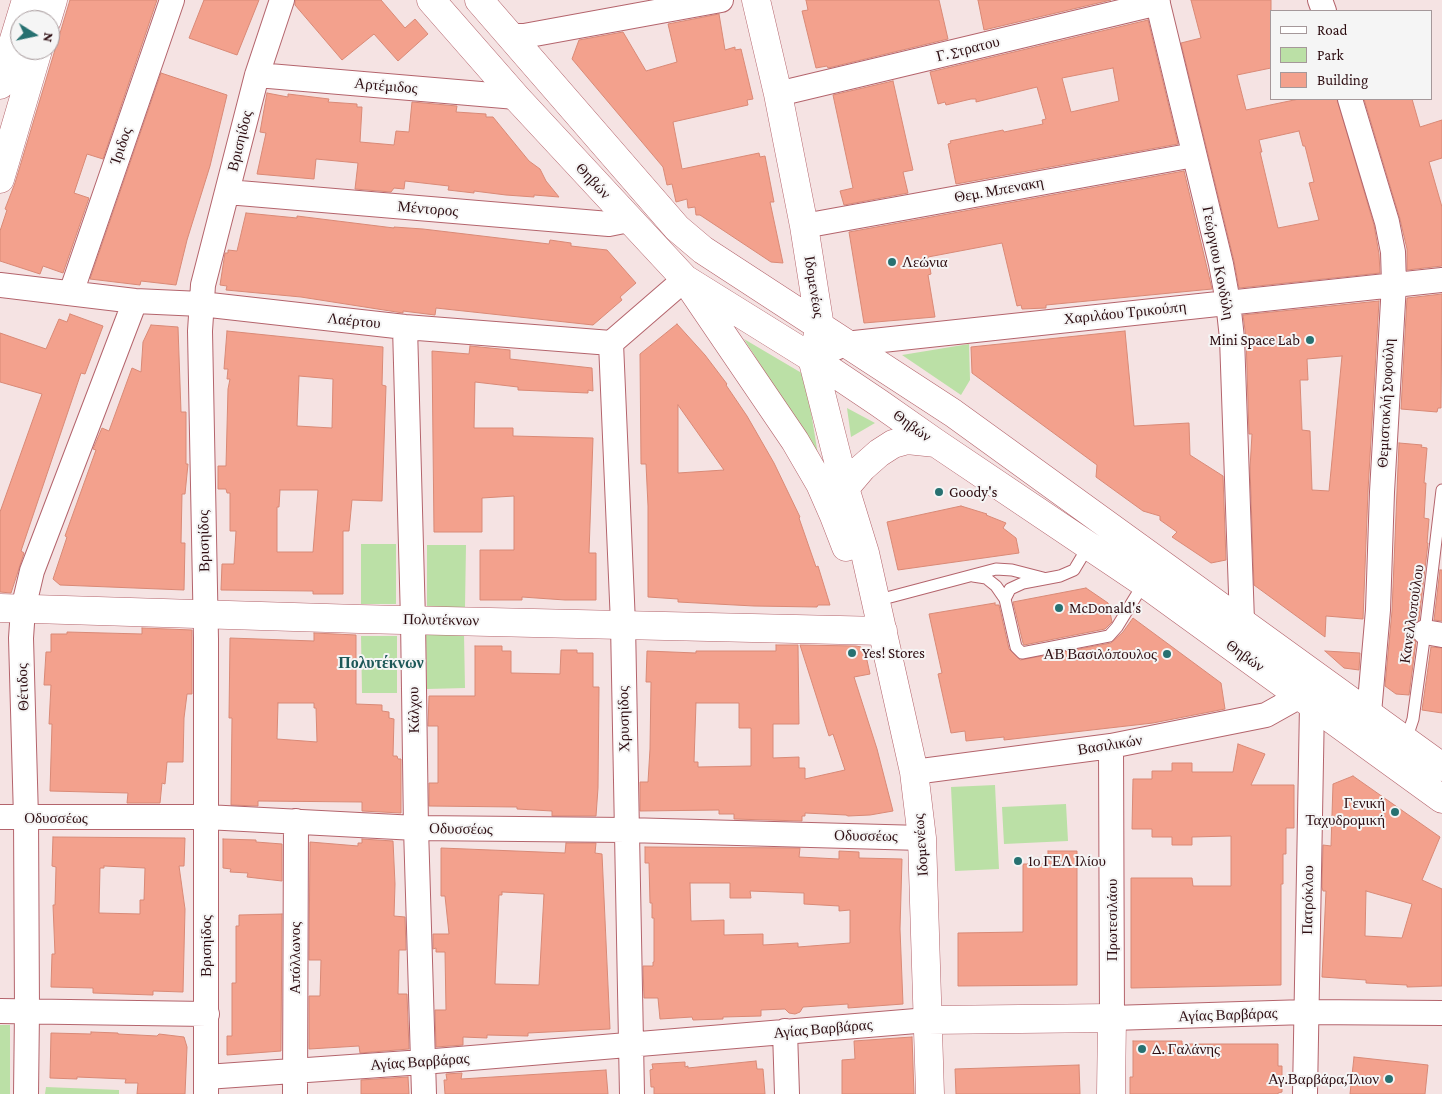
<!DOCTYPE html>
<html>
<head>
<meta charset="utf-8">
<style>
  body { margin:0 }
  #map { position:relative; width:1442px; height:1094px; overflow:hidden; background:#f5e3e3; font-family:"Crimson Pro",serif }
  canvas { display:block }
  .legend { position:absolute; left:1270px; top:10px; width:162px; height:90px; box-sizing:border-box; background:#f5f5f5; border:1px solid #a5989a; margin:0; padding:6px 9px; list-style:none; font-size:15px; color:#2d0d11 }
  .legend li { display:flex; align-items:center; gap:10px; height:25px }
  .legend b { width:25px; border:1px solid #a5989a }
  .north { position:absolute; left:10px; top:10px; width:50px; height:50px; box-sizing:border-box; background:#f5f5f5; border:1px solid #a5989a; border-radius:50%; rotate:100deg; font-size:14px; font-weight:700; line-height:20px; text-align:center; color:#2d0d11 }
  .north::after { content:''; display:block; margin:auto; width:18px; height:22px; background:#277171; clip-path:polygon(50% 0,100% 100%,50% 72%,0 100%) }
</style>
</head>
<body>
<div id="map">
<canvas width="1442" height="1094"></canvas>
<ul class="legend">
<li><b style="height:6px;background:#fff"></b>Road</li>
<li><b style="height:14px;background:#bbe0a6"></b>Park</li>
<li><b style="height:14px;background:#f3a18d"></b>Building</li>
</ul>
<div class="north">N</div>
</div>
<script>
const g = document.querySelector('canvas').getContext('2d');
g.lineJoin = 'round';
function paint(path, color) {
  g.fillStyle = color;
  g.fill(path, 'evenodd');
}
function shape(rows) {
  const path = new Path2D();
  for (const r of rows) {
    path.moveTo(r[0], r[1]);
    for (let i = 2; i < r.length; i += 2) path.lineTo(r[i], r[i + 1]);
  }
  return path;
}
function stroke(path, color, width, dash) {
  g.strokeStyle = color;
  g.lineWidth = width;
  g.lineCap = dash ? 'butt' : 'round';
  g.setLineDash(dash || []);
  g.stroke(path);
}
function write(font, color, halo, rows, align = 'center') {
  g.font = font + ' "Crimson Pro",serif';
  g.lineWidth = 4;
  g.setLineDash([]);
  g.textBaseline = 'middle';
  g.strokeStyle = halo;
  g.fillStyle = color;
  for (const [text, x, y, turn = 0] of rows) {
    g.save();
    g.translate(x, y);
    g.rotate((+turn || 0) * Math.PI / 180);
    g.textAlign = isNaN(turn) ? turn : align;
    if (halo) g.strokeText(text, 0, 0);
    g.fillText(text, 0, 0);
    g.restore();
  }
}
paint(shape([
  [744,339,805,375,818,455],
  [969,344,970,380,961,395,902,355],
  [847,408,875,423,851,437],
  [361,544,396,544,396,604,361,604],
  [427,545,466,545,465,607,427,607],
  [464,634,465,688,427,689,426,635],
  [361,636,397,636,397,693,362,693],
  [995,785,999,869,955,871,951,787],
  [1066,804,1068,841,1004,844,1002,807],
  [0,1025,10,1025,10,1094,0,1094],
  [46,1087,119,1090,119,1094,45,1094]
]), '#bbe0a6');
const building = shape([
  [70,0,157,0,103,159,87,154,74,193,89,198,63,273,43,266,40,274,0,261,0,231,7,210,5,209,15,183,70,0],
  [204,0,259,0,237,55,189,38,204,0],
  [295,0,381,0,405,28,415,19,428,34,398,61,374,34,342,60,295,5,295,0],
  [806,0,939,0,948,39,828,68,827,66,816,68,802,11,808,10,806,0],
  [978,0,1111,0,984,30,978,0],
  [1191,0,1271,0,1271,68,1237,75,1246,110,1299,99,1337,99,1374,225,1379,254,1380,273,1239,288,1234,261,1181,43,1201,38,1191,0],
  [1299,131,1303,146,1305,146,1314,182,1309,183,1319,220,1278,228,1260,152,1262,152,1259,140,1299,131],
  [719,14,725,50,735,47,735,50,741,49,753,99,747,100,748,105,673,122,682,169,759,153,760,157,765,156,774,202,770,202,783,263,771,262,700,215,696,215,695,207,688,208,687,199,676,202,672,184,667,185,663,167,572,59,579,40,623,32,646,71,677,62,668,24,719,14],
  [1148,20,1178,144,956,184,948,144,951,143,950,141,1003,130,1004,132,1043,124,1042,120,1046,119,1037,87,976,102,976,99,971,99,946,105,945,102,938,104,930,72,1148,20],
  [1113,68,1119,101,1071,112,1062,78,1113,68],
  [161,73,227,95,210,166,187,240,176,285,141,281,140,285,90,279,161,73],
  [893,81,913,170,903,172,908,193,844,205,840,191,853,188,833,95,893,81],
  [267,93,288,97,288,94,329,99,328,102,357,104,357,107,362,107,360,142,394,145,396,131,409,132,412,102,457,106,456,112,486,114,486,117,493,117,529,161,540,169,546,181,559,197,534,195,534,197,506,195,474,191,474,193,448,190,449,186,405,181,404,189,394,188,391,192,355,189,358,163,316,159,314,179,257,174,266,133,260,132,267,93],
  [1364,99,1412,99,1420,127,1442,120,1442,158,1429,162,1442,207,1442,266,1407,270,1407,249,1400,219,1364,99],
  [1184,171,1212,289,1046,305,1046,308,1022,309,1021,305,1017,306,1002,243,928,257,931,274,928,275,935,317,864,323,849,232,1184,171],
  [246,213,297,218,297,216,394,228,394,227,423,229,549,244,550,240,571,243,571,246,607,250,636,283,620,297,622,300,593,325,436,308,435,315,403,311,403,313,301,297,226,290,227,286,220,285,225,253,228,253,228,250,237,251,246,213],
  [1442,294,1441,408,1438,408,1437,412,1401,409,1407,298,1442,294],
  [1379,301,1368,491,1363,619,1326,616,1325,637,1254,585,1250,468,1252,434,1249,434,1246,337,1243,315,1379,301],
  [1342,356,1329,491,1312,490,1310,431,1302,430,1300,380,1308,380,1307,359,1342,356],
  [70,314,103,326,85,374,81,373,21,551,24,553,11,593,0,592,0,512,42,394,0,382,0,333,46,349,59,319,67,322,70,314],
  [677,324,705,355,727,384,726,385,747,416,774,463,800,517,799,518,816,567,818,566,830,605,818,605,817,607,754,606,678,602,678,599,648,597,648,506,646,464,641,464,640,354,677,324],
  [678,405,724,470,678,473,678,405],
  [151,325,178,327,181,412,186,412,186,464,188,464,185,494,182,494,181,543,185,543,184,590,60,585,53,579,67,537,65,536,96,450,93,449,102,428,109,431,132,368,141,372,143,342,151,325],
  [227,331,383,347,382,385,386,386,382,501,352,500,349,531,343,531,343,594,313,594,313,591,221,590,222,564,234,564,236,531,230,531,230,493,227,493,226,489,218,489,218,466,226,466,228,389,230,379,227,379,228,369,224,369,227,331],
  [299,376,333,379,332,428,297,426,299,376],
  [280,490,318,490,313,552,277,552,277,507,279,507,280,490],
  [1125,331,1134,426,1189,423,1190,455,1223,476,1226,560,1211,563,1172,537,1177,532,1160,520,1160,516,1143,511,1096,477,1097,465,972,373,971,347,1125,331],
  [470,346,510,350,510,359,592,368,593,391,588,390,588,393,518,390,518,387,475,382,474,428,513,428,513,436,593,438,589,553,596,553,596,600,565,600,522,597,522,600,480,600,480,550,514,550,514,496,482,498,482,532,434,532,432,351,469,354,470,346],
  [1399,443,1422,445,1421,447,1427,448,1424,483,1426,483,1424,518,1429,519,1427,543,1428,543,1419,620,1414,624,1411,630,1412,637,1416,642,1409,695,1396,694,1385,686,1392,611,1399,443],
  [961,506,987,514,986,515,1006,523,1003,528,1016,538,1019,553,898,570,887,522,961,506],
  [1440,570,1442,570,1442,621,1434,620,1440,570],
  [1086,588,1108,603,1112,622,1105,629,1024,645,1023,643,1013,602,1086,588],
  [995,603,995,605,999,605,1009,649,1020,660,1111,643,1123,632,1133,618,1221,683,1225,709,1153,723,1004,740,1004,737,966,741,965,731,951,733,938,674,942,673,929,614,995,603],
  [142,628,192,630,192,694,187,694,184,718,183,762,167,762,165,784,162,783,160,803,127,803,128,793,50,791,52,724,49,724,51,685,44,685,46,652,51,652,51,634,67,634,67,632,142,634,142,628],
  [314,633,356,635,356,704,382,705,382,711,389,712,389,718,394,719,393,756,397,756,398,759,401,759,401,813,362,811,362,802,258,801,258,806,231,805,232,718,229,718,230,638,314,641,314,633],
  [278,703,314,703,314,708,316,708,317,742,277,739,278,703],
  [776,645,798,645,799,724,773,724,773,758,799,757,799,768,805,768,805,779,845,770,833,734,829,736,800,645,856,646,861,647,865,651,870,674,854,677,877,749,893,811,870,815,848,816,846,815,805,813,805,816,802,816,802,821,734,819,734,814,719,814,719,810,640,811,640,782,648,782,650,749,651,682,646,682,647,651,696,653,696,651,776,651,776,645],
  [696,703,739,703,739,728,751,728,751,766,698,767,698,762,694,762,696,703],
  [475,646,502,646,502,651,511,651,511,673,560,674,561,650,577,650,577,653,593,653,593,687,599,687,598,788,596,816,552,816,552,811,517,809,517,807,429,806,429,783,438,783,438,726,428,726,429,696,475,696,475,646],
  [1431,647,1442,648,1442,713,1422,710,1431,647],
  [1325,651,1360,653,1359,670,1344,668,1325,651],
  [1238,744,1265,754,1251,785,1294,785,1294,828,1286,828,1286,854,1283,854,1283,884,1281,884,1281,985,1131,988,1131,878,1192,878,1193,886,1231,886,1231,836,1192,837,1192,845,1172,845,1172,837,1152,837,1152,829,1132,829,1133,779,1152,779,1152,771,1172,771,1172,763,1192,763,1192,772,1233,772,1238,744],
  [1353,776,1440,837,1422,880,1442,889,1442,986,1407,987,1407,985,1366,983,1366,980,1322,977,1326,891,1323,891,1322,887,1323,845,1331,846,1333,784,1353,776],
  [1366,891,1412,904,1402,938,1365,936,1366,891],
  [53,837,185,838,184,866,179,866,185,909,183,992,153,991,153,995,93,993,93,988,51,987,52,954,55,954,53,905,55,905,56,867,52,866,53,837],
  [104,866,145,868,144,900,140,900,140,914,99,913,100,868,104,868,104,866],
  [223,839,256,840,256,842,282,844,282,881,247,877,248,873,230,872,231,869,223,868,223,839],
  [362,839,393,841,395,884,394,916,405,917,406,950,399,950,398,994,407,994,409,1049,360,1053,359,1046,309,1049,309,996,320,996,321,960,309,960,310,842,358,846,358,843,362,843,362,839],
  [566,843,596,843,595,853,602,854,610,1029,528,1033,528,1036,487,1035,487,1038,463,1037,463,1045,436,1047,435,1010,446,1010,445,952,436,952,436,948,433,949,433,934,449,934,445,896,441,896,441,848,565,853,566,843],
  [502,892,544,894,539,985,495,984,499,895,502,895,502,892],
  [645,847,800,848,799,857,839,859,839,851,859,852,859,858,902,859,900,929,903,1004,848,1008,848,1004,803,1007,800,1012,795,1014,789,1013,785,1009,761,1010,761,1016,723,1017,723,1019,693,1020,692,1017,660,1019,658,998,644,998,643,966,653,966,653,962,654,962,654,918,652,918,652,903,650,903,649,863,645,863,645,847],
  [690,883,730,883,730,898,751,898,750,891,804,893,804,904,839,906,839,911,850,910,850,943,798,947,798,943,763,945,763,934,724,935,724,920,691,921,690,883],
  [1048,851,1077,851,1077,985,958,986,958,933,1023,932,1023,864,1048,864,1048,851],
  [282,914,281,1051,227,1055,227,1036,232,1036,232,983,236,983,236,926,239,926,239,915,282,914],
  [91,1032,118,1033,118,1034,157,1036,159,1034,184,1037,187,1047,185,1094,137,1094,138,1083,125,1083,126,1079,77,1077,77,1079,50,1078,51,1033,91,1034,91,1032],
  [912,1037,914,1094,842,1094,842,1060,855,1059,854,1041,912,1037],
  [1133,1041,1182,1041,1182,1044,1278,1044,1278,1066,1282,1066,1282,1092,1278,1093,1278,1094,1130,1094,1130,1077,1133,1077,1133,1041],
  [1354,1057,1428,1065,1425,1094,1350,1094,1354,1057],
  [756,1061,757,1069,763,1069,765,1094,654,1094,654,1087,651,1087,650,1070,653,1069,652,1064,685,1062,685,1067,688,1066,688,1068,756,1061],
  [1079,1065,1080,1094,956,1094,955,1069,1079,1065],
  [606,1070,608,1094,445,1094,444,1080,447,1080,446,1074,462,1073,461,1079,606,1070],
  [408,1077,409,1094,361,1094,361,1080,408,1077]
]);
paint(building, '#f3a18d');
stroke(building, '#d98976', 1);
const lane = shape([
  [1089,545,1074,570,1060,576,1023,583,1010,589,1005,599,1016,647,1022,653,1109,636,1117,627,1144,583],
  [973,576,986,578,996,586,1005,599],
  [875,601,996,569,1012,570,1043,578],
  [1406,740,1413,719,1425,632,1442,490]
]);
const street = shape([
  [1157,0,1221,264,1228,302,1232,338,1242,621],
  [1320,0,1324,11],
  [510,36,524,36,721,0],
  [257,75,516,97],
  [778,94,1158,3],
  [1350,99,1387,222,1393,252,1394,284,1382,492,1378,610,1369,713],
  [227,192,609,224,629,220],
  [804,226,1194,155],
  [0,285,135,301,201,304,405,327,611,343,685,279],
  [71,293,172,0],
  [405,327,413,620,416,828,424,1094],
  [611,343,623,624,632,1094],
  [812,358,845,344,1442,280],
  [1425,632,1442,635],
  [1111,746,1112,1018,1306,1012,1442,1013],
  [914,772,1111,746,1266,715,1300,696],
  [0,817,206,817,416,828,626,830,922,838],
  [0,1011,207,1014],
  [785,1031,787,1094],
  [206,1077,423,1062,928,1020],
  [26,1094,27,1011,26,818,21,638,23,609,32,571,135,301],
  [206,1094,206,639,200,331,203,285,257,75,282,0],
  [295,1094,296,821],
  [1305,1094,1312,705]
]);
const secondary = shape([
  [431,0,516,97,685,279,812,358,879,403,936,443,1144,583,1442,799],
  [479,0,677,228,703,250,953,413,1442,767],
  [756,0,778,94,804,226,820,327,812,358,845,488,865,553,914,772,922,838,930,1094],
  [47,20,53,0],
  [0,85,26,0],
  [0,179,38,50],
  [693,291,795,441,820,484,834,516,846,547],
  [845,488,862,468,879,453,893,444,907,440,936,443],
  [0,608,359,619,883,631],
  [928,1020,1112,1018,1111,1094]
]);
stroke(lane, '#b4646c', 13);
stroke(street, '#b4646c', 26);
stroke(secondary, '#b4646c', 29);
stroke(lane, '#fff', 11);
stroke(street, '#fff', 24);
stroke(secondary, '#fff', 28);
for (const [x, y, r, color] of [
  [892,262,5,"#277171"],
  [1310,340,5,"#277171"],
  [939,492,5,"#277171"],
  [1059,608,5,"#277171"],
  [852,653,5,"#277171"],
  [1167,654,5,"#277171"],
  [1395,812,5,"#277171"],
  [1018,861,5,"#277171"],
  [1142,1049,5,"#277171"],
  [1389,1079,5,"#277171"]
]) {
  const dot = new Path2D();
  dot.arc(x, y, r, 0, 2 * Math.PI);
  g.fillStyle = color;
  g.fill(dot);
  stroke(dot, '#f5f5f5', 2);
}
write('15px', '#2d0d11', '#f5f5f5', [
  ["Γ. Στρατου",968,49,-14],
  ["Αρτέμιδος",386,86,5],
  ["Βρισηίδος",240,141,-76],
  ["Ίριδος",121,146,-71],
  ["Θηβών",593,181,47],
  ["Θεμ. Μπενακη",999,190,-10],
  ["Μέντορος",428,209,5],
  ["Γεώργιου Κονδύλη",1218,263,79],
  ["Ιδομενέως",814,287,81],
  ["Χαριλάου Τρικούπη",1125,313,-6],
  ["Λαέρτου",354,321,6],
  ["Θεμιστοκλή Σοφούλη",1386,403,-87],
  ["Θηβών",912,426,36],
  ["Βρισηίδος",204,541,-91],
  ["Κανελλοπούλου",1412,614,-82],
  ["Πολυτέκνων",441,620,1],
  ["Θηβών",1245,656,36],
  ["Θέτιδος",23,687,-92],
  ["Κάλχου",414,710,-91],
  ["Χρυσηίδος",624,719,-91],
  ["Βασιλικών",1110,745,-9],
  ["Οδυσσέως",56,818],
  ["Οδυσσέως",461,829,1],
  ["Οδυσσέως",866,836,1],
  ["Ιδομενέως",921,845,-94],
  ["Πατρόκλου",1308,900,-89],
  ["Πρωτεσιλάου",1112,920,-90],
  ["Βρισηίδος",206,946,-90],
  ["Απόλλωνος",295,958,-90],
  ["Αγίας Βαρβάρας",1228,1015,-2],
  ["Αγίας Βαρβάρας",823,1029,-5],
  ["Αγίας Βαρβάρας",420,1062,-4]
]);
write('15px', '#2d0d11', '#f5f5f5', [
  ["Λεώνια",902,262],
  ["Mini Space Lab",1300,340,"right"],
  ["Goody's",949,492],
  ["McDonald's",1069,608],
  ["Yes! Stores",862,653],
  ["ΑΒ Βασιλόπουλος",1157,654,"right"],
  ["Γενική",1385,803,"right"],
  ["Ταχυδρομική",1385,820,"right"],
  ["1ο ΓΕΛ Ιλίου",1028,861],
  ["Δ. Γαλάνης",1152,1049],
  ["Αγ.Βαρβάρα,Ίλιον",1379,1079,"right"]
], 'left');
write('bold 16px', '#1d5858', '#f5f5f5', [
  ["Πολυτέκνων",381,663]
]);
</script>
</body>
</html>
